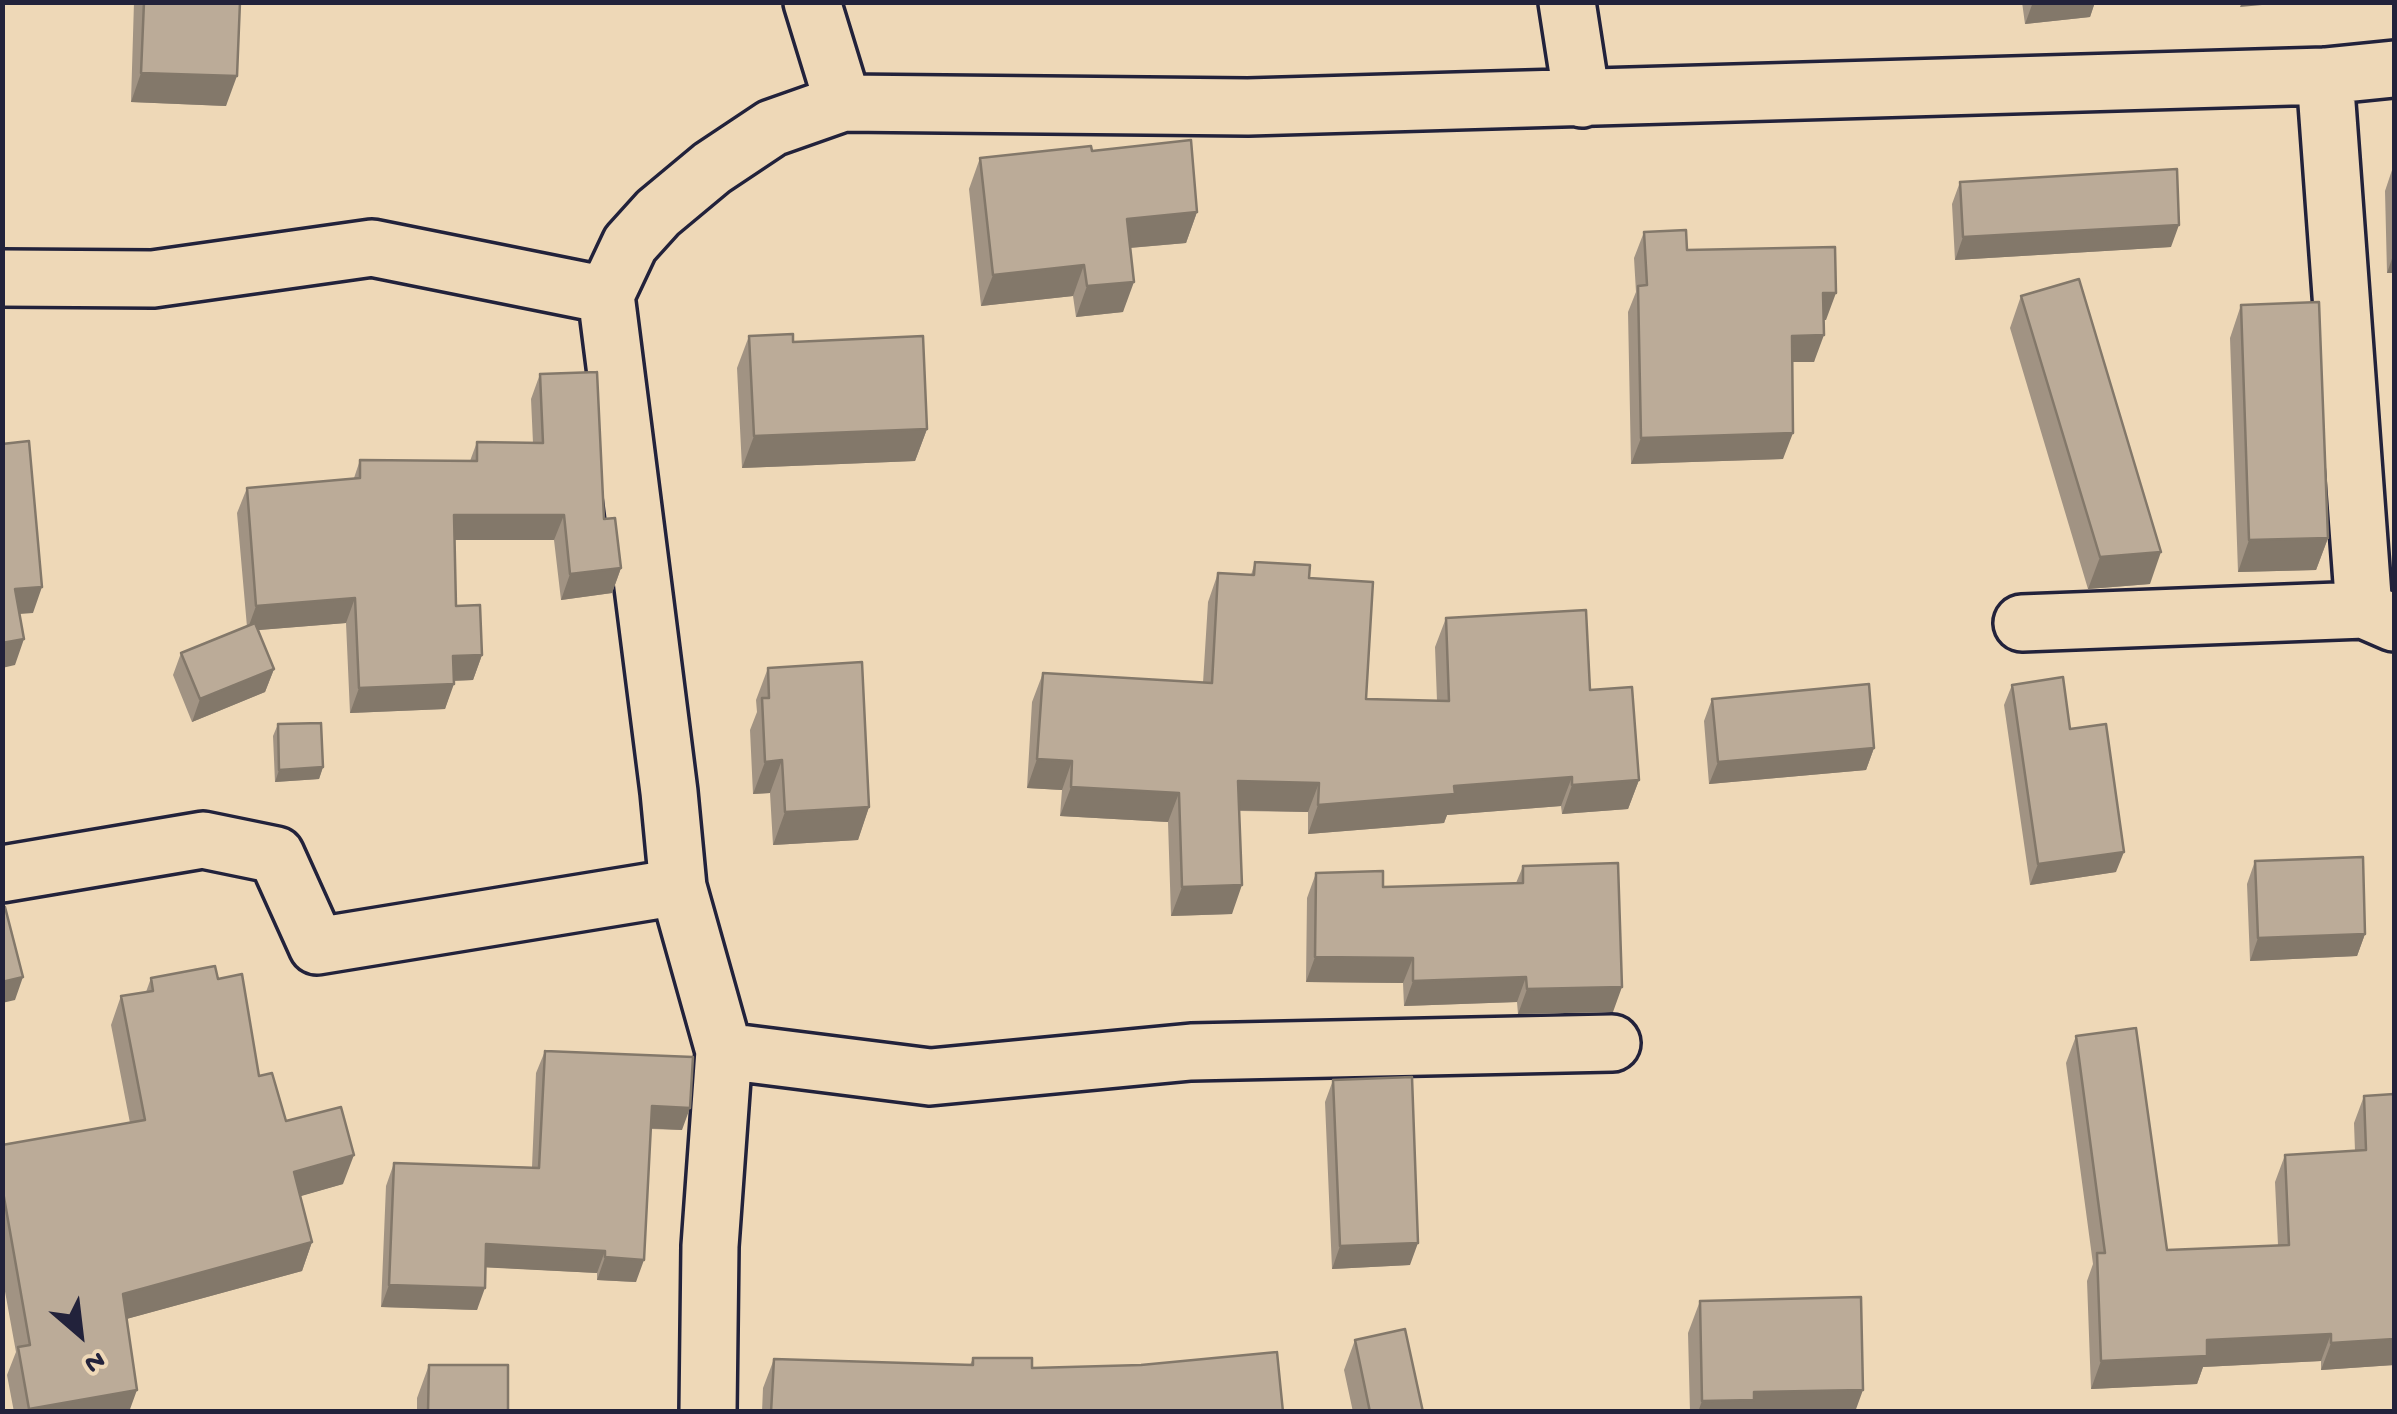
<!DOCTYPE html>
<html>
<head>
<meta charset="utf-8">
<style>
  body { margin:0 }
  #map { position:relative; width:2397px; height:1414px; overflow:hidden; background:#eed8b7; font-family:"Gochi Hand",sans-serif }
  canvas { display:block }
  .frame { position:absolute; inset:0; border:5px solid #22223b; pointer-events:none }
  .north { position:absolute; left:30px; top:1284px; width:100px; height:100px; -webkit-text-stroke:8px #eed8b7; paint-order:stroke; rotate:152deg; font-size:28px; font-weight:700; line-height:40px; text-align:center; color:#22223b }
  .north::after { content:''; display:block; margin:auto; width:35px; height:45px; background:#22223b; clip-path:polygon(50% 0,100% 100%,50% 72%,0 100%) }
</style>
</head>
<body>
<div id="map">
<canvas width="2397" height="1414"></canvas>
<div class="frame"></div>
<div class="north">N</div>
</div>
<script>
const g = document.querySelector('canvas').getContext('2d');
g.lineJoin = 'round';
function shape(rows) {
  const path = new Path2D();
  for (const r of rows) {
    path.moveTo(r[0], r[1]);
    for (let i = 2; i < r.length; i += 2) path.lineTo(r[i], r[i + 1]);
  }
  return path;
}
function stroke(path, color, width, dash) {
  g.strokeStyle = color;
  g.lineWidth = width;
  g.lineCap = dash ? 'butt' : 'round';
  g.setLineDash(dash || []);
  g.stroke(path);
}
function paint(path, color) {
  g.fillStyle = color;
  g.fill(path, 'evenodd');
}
const minor = shape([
  [812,2,843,103],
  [1567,2,1582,99],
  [2325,76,2364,610],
  [2,278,153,279,372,248,606,295],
  [2022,623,2364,610,2394,623],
  [2,874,203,840,276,855,317,946,678,887],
  [724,1051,930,1077,1191,1052,1612,1043],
  [708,1412,710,1246,724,1051,678,887,669,792,606,295,630,244,658,213,712,168,772,128,843,103,1248,107,2325,76,2394,69]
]);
stroke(minor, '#22223b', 62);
stroke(minor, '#eed8b7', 55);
paint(shape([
  [134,2,240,2,226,106,131,102],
  [2022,2,2095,2,2090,17,2025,24],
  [1092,151,1197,212,1186,243,1130,248,1123,312,1076,317,1073,296,981,306,969,189,980,158],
  [2394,164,2394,273,2387,273,2385,191],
  [1960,182,2171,247,1955,260,1952,204],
  [1644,232,1687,250,1826,320,1824,320,1814,362,1792,362,1783,459,1631,464,1628,312,1636,292,1634,258],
  [2021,296,2150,584,2088,589,2010,328],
  [2241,305,2328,538,2316,570,2238,572,2230,338],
  [749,336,793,342,927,429,915,461,742,468,737,368],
  [540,374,604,519,621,568,612,593,561,600,554,540,455,540,456,606,482,655,473,680,454,681,445,709,350,713,346,623,258,630,274,669,265,692,192,722,173,675,181,653,247,627,237,513,247,488,354,478,360,460,470,461,477,442,533,443,531,399],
  [1255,562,1309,578,1366,699,1437,701,1435,647,1446,618,1590,690,1639,780,1628,809,1562,814,1561,806,1447,815,1444,823,1308,834,1308,812,1240,811,1232,914,1171,916,1168,822,1060,816,1062,790,1027,788,1032,702,1043,673,1203,683,1208,602,1218,573,1251,575],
  [768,668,869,807,858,840,773,845,770,793,753,794,750,730,757,712,756,700],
  [2012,685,2070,729,2116,872,2030,885,2004,705],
  [1712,699,1874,748,1866,770,1709,784,1704,721],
  [278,724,323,767,319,779,275,782,273,736],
  [2255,861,2365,934,2357,956,2250,961,2247,884],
  [1523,866,1613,1012,1518,1014,1517,1002,1404,1006,1403,983,1306,982,1307,898,1316,873,1383,887,1516,883],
  [151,978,218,979,259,1076,286,1121,343,1184,300,1196,312,1242,302,1271,126,1319,129,1412,14,1412,7,1375,16,1352,2,1275,2,1145,130,1123,111,1025,121,996,146,992],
  [2076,1036,2167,1250,2278,1245,2275,1182,2285,1155,2355,1151,2354,1123,2364,1096,2394,1365,2321,1370,2321,1361,2203,1367,2197,1384,2091,1389,2087,1281,2093,1264,2066,1063],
  [545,1051,682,1130,651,1129,636,1282,597,1280,597,1273,486,1267,477,1310,381,1307,386,1186,394,1163,532,1167,536,1073],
  [1333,1080,1410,1265,1332,1269,1325,1102],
  [1700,1301,1855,1412,1690,1412,1688,1333],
  [1355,1340,1423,1412,1353,1412,1344,1370],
  [973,1358,1032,1368,1283,1412,762,1412,763,1388,774,1359,970,1365],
  [429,1365,508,1412,417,1412,417,1398]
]), '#a19383');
paint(shape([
  [2033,2,2095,2,2090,17,2025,24],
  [2242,2,2295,2,2240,7],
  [141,73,237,76,226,106,131,102],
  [1197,212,1186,243,1116,249,1127,219],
  [2179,225,2171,247,1955,260,1963,237],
  [2394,253,2394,273,2387,273],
  [1084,265,1073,296,981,306,993,275],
  [1134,282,1123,312,1076,317,1087,286],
  [1823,293,1836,293,1826,320,1813,320],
  [1824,335,1814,362,1783,362,1792,336],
  [927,429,915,461,742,468,754,436],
  [1793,433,1783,459,1631,464,1641,438],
  [454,515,564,515,554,540,445,540],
  [2328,538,2316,570,2238,572,2249,540],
  [2161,552,2150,584,2088,589,2100,557],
  [621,568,612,593,561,600,570,574],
  [42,587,33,613,6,615,15,589],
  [355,598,346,623,247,631,256,606],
  [24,639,15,665,2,668,2,643],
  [482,655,473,680,444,681,453,656],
  [274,669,265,692,192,722,200,699],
  [454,684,445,709,350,713,359,688],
  [1874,748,1866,770,1709,784,1718,762],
  [1037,759,1072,761,1062,790,1027,788],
  [782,760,770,793,753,794,765,762],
  [323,767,319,779,275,782,279,770],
  [1572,777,1561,806,1447,815,1444,823,1308,834,1318,805,1454,786],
  [1639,780,1628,809,1562,814,1572,785],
  [1238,781,1319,783,1308,812,1228,810],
  [1071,787,1179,793,1168,822,1060,816],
  [869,807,858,840,773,845,785,812],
  [2124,852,2116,872,2030,885,2038,864],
  [1242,885,1232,914,1171,916,1182,887],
  [2365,934,2357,956,2250,961,2258,938],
  [1315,957,1413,958,1403,983,1306,982],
  [23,977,15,1000,2,1003,2,982],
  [1526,977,1517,1002,1404,1006,1413,981],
  [1622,987,1613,1012,1518,1014,1527,989],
  [652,1106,690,1108,682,1130,644,1128],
  [354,1155,343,1184,284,1201,294,1172],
  [312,1242,302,1271,112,1323,123,1294],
  [1418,1243,1410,1265,1332,1269,1340,1246],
  [486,1244,605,1251,597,1273,478,1267],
  [605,1257,644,1260,636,1282,597,1280],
  [389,1285,485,1288,477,1310,381,1307],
  [2331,1334,2321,1361,2203,1367,2197,1384,2091,1389,2101,1361,2207,1340],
  [2394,1339,2394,1365,2321,1370,2331,1343],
  [137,1390,129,1412,28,1412,29,1409],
  [1863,1390,1855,1412,1698,1412,1702,1401,1754,1392]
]), '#83786a');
const building = shape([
  [144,2,240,2,237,76,141,73,144,2],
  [1191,140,1197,212,1127,219,1134,282,1087,286,1084,265,993,275,980,158,1091,146,1092,151,1191,140],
  [2177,169,2179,225,1963,237,1960,182,2177,169],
  [1686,230,1687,250,1835,247,1836,293,1823,293,1824,335,1792,336,1793,433,1641,438,1638,286,1647,285,1644,232,1686,230],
  [2079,279,2161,552,2100,557,2021,296,2079,279],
  [2319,302,2328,538,2249,540,2241,305,2319,302],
  [793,334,793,342,923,336,927,429,754,436,749,336,793,334],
  [597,372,604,519,615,518,621,568,570,574,564,515,454,515,456,606,480,605,482,655,453,656,454,684,359,688,355,598,256,606,247,488,360,478,360,460,477,461,477,442,543,443,540,374,597,372],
  [29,441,42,587,15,589,24,639,2,643,2,444,29,441],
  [1255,562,1310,565,1309,578,1373,582,1366,699,1449,701,1446,618,1586,610,1590,690,1632,687,1639,780,1572,785,1572,777,1454,786,1455,794,1318,805,1319,783,1238,781,1242,885,1182,887,1179,793,1071,787,1072,761,1037,759,1043,673,1212,683,1218,573,1254,575,1255,562],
  [255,623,274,669,200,699,181,653,255,623],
  [862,662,869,807,785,812,782,760,765,762,762,698,769,698,768,668,862,662],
  [2063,677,2070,729,2106,724,2124,852,2038,864,2012,685,2063,677],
  [1869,684,1874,748,1718,762,1712,699,1869,684],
  [321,723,323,767,279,770,278,724,321,723],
  [2363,857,2365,934,2258,938,2255,861,2363,857],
  [1618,863,1622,987,1527,989,1526,977,1413,981,1413,958,1315,957,1316,873,1383,871,1383,887,1523,883,1523,866,1618,863],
  [5,907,23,977,2,982,2,908,5,907],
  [215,966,218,979,242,974,259,1076,272,1073,286,1121,341,1107,354,1155,294,1172,312,1242,123,1294,137,1390,29,1409,18,1347,30,1345,2,1186,2,1145,145,1120,121,996,153,991,151,978,215,966],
  [2136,1028,2167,1250,2289,1245,2285,1155,2366,1150,2364,1096,2394,1094,2394,1339,2331,1343,2331,1334,2207,1340,2207,1356,2101,1361,2097,1253,2105,1253,2076,1036,2136,1028],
  [545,1051,693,1057,690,1108,652,1106,644,1260,605,1257,605,1251,486,1244,485,1288,389,1285,394,1163,539,1168,545,1051],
  [1412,1077,1418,1243,1340,1246,1333,1080,1412,1077],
  [1861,1297,1863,1390,1754,1392,1754,1400,1702,1401,1700,1301,1861,1297],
  [1405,1329,1423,1412,1370,1412,1355,1340,1405,1329],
  [1277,1352,1283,1412,771,1412,774,1359,973,1365,973,1358,1032,1358,1032,1368,1141,1365,1277,1352],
  [429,1365,508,1365,508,1412,428,1412,429,1365]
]);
paint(building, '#bbab98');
stroke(building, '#83786a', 2.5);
</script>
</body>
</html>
